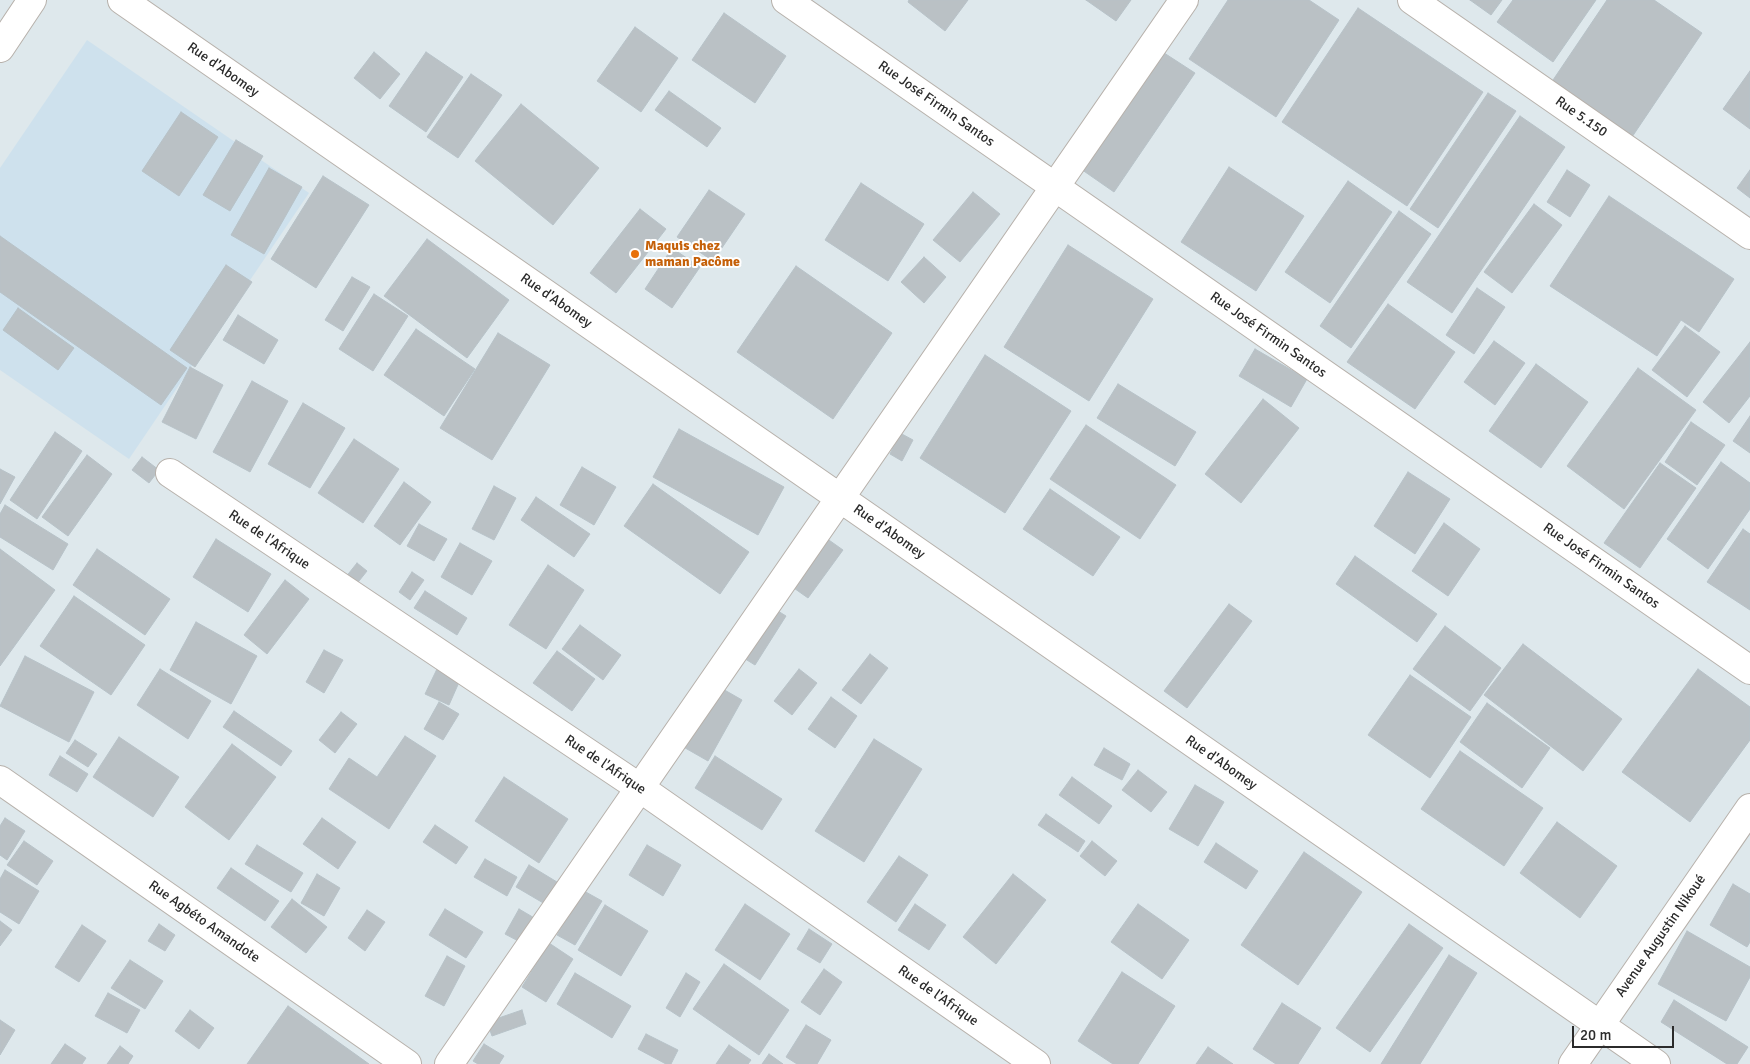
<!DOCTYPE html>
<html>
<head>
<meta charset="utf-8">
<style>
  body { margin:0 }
  #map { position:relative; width:1750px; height:1064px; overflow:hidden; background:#dee8ec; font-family:Signika,sans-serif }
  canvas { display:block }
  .scale { position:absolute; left:1572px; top:1026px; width:102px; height:22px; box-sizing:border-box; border:2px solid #2b2b2b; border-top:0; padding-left:6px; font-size:15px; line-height:18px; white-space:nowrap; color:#2b2b2b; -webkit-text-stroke:4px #fff; paint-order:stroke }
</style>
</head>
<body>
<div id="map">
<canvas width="1750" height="1064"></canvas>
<div class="scale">20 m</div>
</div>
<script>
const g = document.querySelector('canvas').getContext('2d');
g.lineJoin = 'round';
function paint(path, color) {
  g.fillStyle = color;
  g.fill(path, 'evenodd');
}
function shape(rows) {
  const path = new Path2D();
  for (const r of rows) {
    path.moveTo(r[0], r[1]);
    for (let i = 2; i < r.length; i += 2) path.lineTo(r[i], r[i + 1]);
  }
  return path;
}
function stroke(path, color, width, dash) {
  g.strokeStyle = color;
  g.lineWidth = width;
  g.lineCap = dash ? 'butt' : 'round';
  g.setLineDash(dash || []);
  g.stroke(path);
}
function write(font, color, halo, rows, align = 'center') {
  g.font = font + ' Signika,sans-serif';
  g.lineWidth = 4;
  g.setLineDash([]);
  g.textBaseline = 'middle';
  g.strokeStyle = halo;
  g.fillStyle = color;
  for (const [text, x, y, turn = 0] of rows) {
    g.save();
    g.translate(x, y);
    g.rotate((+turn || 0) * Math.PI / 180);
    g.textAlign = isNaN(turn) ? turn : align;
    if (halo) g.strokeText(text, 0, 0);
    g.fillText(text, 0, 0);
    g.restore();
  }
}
paint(shape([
  [87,40,309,193,129,459,0,370,0,168]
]), '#cee1ed');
const building = shape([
  [909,0,968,0,945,31,908,2,909,0],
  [1086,0,1131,0,1116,21,1086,0],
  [1228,0,1309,0,1339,20,1276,117,1189,59,1228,0],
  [1470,0,1502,0,1491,15,1470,0],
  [1513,0,1596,0,1553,62,1497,22,1513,0],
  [1607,0,1654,0,1702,33,1632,137,1551,83,1607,0],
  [1358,8,1483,92,1407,206,1282,122,1358,8],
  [724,13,786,56,755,103,692,60,724,13],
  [635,27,678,58,641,112,597,81,635,27],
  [1158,49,1195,73,1114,192,1078,167,1158,49],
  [374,52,400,74,380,99,354,78,374,52],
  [426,52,463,77,426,132,389,106,426,52],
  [1750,71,1750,129,1723,109,1750,71],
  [471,74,502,95,458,158,427,137,471,74],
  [669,91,721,128,707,147,655,110,669,91],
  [1488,93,1516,111,1438,228,1410,209,1488,93],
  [521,104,599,168,553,225,475,161,521,104],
  [181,112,218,137,179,196,142,171,181,112],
  [1520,116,1565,147,1452,313,1407,282,1520,116],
  [236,140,263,156,230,211,203,195,236,140],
  [1229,167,1304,216,1256,291,1181,242,1229,167],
  [269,168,302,187,264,254,231,235,269,168],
  [1567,170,1590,185,1570,217,1547,202,1567,170],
  [1750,170,1750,198,1737,188,1750,170],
  [323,176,369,205,316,288,271,259,323,176],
  [1348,181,1392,212,1330,303,1285,272,1348,181],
  [861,183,924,224,888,281,825,240,861,183],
  [709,190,745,214,713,261,677,237,709,190],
  [973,192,1000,214,960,262,933,240,973,192],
  [1609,196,1734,279,1699,332,1681,320,1657,356,1550,286,1609,196],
  [1534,204,1562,225,1512,293,1484,272,1534,204],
  [640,209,666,229,616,293,590,273,640,209],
  [1399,211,1431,234,1351,348,1320,326,1399,211],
  [0,236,187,368,161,405,0,292,0,236],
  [427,239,509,300,467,358,384,296,427,239],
  [1068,245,1153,299,1089,401,1004,347,1068,245],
  [672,248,700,267,672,308,645,289,672,248],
  [924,257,946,277,924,303,901,282,924,257],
  [226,265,252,282,195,367,170,350,226,265],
  [796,266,892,333,833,419,737,352,796,266],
  [352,277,370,287,343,331,325,320,352,277],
  [1477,288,1505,307,1474,354,1446,335,1477,288],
  [374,294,408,316,373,371,339,349,374,294],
  [1388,304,1455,352,1415,409,1347,362,1388,304],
  [18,308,74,348,58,370,3,330,18,308],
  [238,315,278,340,264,364,223,340,238,315],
  [1685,326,1720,352,1687,397,1652,370,1685,326],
  [416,329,475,369,444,416,384,375,416,329],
  [498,333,550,365,492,460,440,428,498,333],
  [1494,341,1525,363,1495,405,1464,382,1494,341],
  [1750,342,1750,396,1729,423,1703,402,1750,342],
  [1255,349,1307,379,1291,407,1239,376,1255,349],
  [985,355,1071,411,1005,513,920,458,985,355],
  [1536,364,1588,402,1541,468,1489,431,1536,364],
  [190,367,223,385,196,439,162,422,190,367],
  [1638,368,1696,410,1624,509,1567,466,1638,368],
  [252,381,288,401,250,472,213,452,252,381],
  [1118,384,1196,432,1175,466,1097,418,1118,384],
  [1263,399,1299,428,1241,503,1205,474,1263,399],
  [303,403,345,428,310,488,268,464,303,403],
  [1750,416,1750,453,1733,441,1750,416],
  [1691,422,1725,445,1697,485,1665,462,1691,422],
  [1086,425,1176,485,1140,539,1050,479,1086,425],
  [679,429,784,487,758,535,653,477,679,429],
  [55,432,82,451,37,519,10,500,55,432],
  [900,433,913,440,902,461,890,454,900,433],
  [354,439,399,469,363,523,318,493,354,439],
  [87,455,112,474,68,536,42,517,87,455],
  [142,457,159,470,149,483,132,470,142,457],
  [1721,462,1750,483,1750,509,1708,569,1667,539,1721,462],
  [1660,463,1696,488,1640,568,1604,543,1660,463],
  [582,467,616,487,594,525,560,505,582,467],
  [0,469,15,477,0,504,0,469],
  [1408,472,1450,499,1415,554,1374,526,1408,472],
  [404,482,431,502,400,545,374,526,404,482],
  [653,484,749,552,720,594,624,526,653,484],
  [494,486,516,498,494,540,472,529,494,486],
  [1050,489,1120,537,1093,576,1023,529,1050,489],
  [536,497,590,534,574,557,521,520,536,497],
  [5,505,68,544,53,570,0,537,0,514,5,505],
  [1444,523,1480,549,1448,596,1412,571,1444,523],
  [419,524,447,539,434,561,407,546,419,524],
  [1743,529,1750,534,1750,610,1707,582,1743,529],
  [826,538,843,550,808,598,791,586,826,538],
  [216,539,271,574,248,612,193,577,216,539],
  [460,543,492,561,472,595,441,577,460,543],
  [0,549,55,590,0,666,0,549],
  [97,549,170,599,145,635,73,585,97,549],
  [1355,556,1437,614,1417,642,1336,584,1355,556],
  [357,563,367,571,351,591,341,583,357,563],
  [548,565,584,590,546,649,509,625,548,565],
  [412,572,424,580,410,600,399,592,412,572],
  [285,580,309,599,267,654,244,635,285,580],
  [425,591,467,618,457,635,414,608,425,591],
  [74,596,145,645,111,695,40,646,74,596],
  [765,603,786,616,755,665,734,652,765,603],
  [1229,604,1252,621,1187,708,1164,691,1229,604],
  [196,622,257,656,231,704,170,670,196,622],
  [580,625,621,655,603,680,562,649,580,625],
  [1445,626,1501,668,1470,711,1413,669,1445,626],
  [1523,644,1622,719,1583,771,1484,695,1523,644],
  [324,650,343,660,324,693,306,682,324,650],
  [557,651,595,679,572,711,533,683,557,651],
  [870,654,888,668,861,704,842,690,870,654],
  [25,656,94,692,69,742,0,706,25,656],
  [160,669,211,701,188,739,137,705,160,669],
  [437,669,460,680,449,705,425,694,437,669],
  [799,669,817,683,792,715,774,701,799,669],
  [1698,669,1750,707,1750,740,1690,822,1622,772,1698,669],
  [1410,675,1471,717,1430,778,1368,735,1410,675],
  [714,684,742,700,708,761,680,745,714,684],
  [831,697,857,716,835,748,808,729,831,697],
  [439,702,459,714,443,740,424,729,439,702],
  [1487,703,1550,748,1522,788,1460,742,1487,703],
  [234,711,292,751,281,766,223,727,234,711],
  [341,712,357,724,335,753,319,740,341,712],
  [405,736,436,756,389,829,329,789,349,758,377,777,405,736],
  [119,737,179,777,153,817,93,777,119,737],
  [874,739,922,769,864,862,815,831,874,739],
  [75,740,97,754,88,767,66,753,75,740],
  [232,744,276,777,229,840,185,807,232,744],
  [1104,748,1130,764,1122,780,1094,765,1104,748],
  [1460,751,1543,808,1504,866,1421,809,1460,751],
  [60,756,88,774,77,792,49,775,60,756],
  [715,756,782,799,762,830,695,788,715,756],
  [1138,770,1167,792,1151,812,1122,790,1138,770],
  [504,777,568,819,539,863,475,821,504,777],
  [1072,777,1112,806,1099,824,1059,795,1072,777],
  [1195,785,1224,802,1198,846,1169,829,1195,785],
  [1046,814,1085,841,1078,852,1038,825,1046,814],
  [5,818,25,831,7,860,0,855,0,826,5,818],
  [322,818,356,842,338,869,303,844,322,818],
  [1557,822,1617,866,1580,918,1520,873,1557,822],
  [435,825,468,847,456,864,423,842,435,825],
  [24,841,53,861,37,885,7,865,24,841],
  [1092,841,1117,861,1105,876,1080,856,1092,841],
  [1216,843,1258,871,1246,889,1204,862,1216,843],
  [257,845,303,873,291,892,245,864,257,845],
  [647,845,681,865,663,896,629,875,647,845],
  [1304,852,1362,892,1298,985,1241,945,1304,852],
  [899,856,928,875,896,922,867,902,899,856],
  [485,859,517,877,507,896,474,877,485,859],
  [529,865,557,882,545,904,516,887,529,865],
  [231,868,279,901,265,921,217,888,231,868],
  [5,870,39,891,19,924,0,912,0,879,5,870],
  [317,874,340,888,324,916,301,903,317,874],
  [1013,874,1046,900,996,964,963,937,1013,874],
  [1733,884,1750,894,1750,942,1747,947,1710,925,1733,884],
  [584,891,602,901,575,945,557,935,584,891],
  [292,899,327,927,306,953,271,927,292,899],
  [745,904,790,934,760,980,715,950,745,904],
  [915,904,946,925,929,950,898,930,915,904],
  [1138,904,1189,940,1162,979,1111,942,1138,904],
  [605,905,648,931,621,976,578,950,605,905],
  [445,909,483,932,466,958,429,935,445,909],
  [519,909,536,919,522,943,505,934,519,909],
  [367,910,385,922,365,951,348,938,367,910],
  [0,921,12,930,0,946,0,921],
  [159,924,175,935,165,951,148,941,159,924],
  [1409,924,1443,948,1370,1052,1336,1028,1409,924],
  [82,925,106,941,79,982,55,967,82,925],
  [809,929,832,944,820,963,797,949,809,929],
  [1687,931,1750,967,1750,977,1726,1021,1658,984,1687,931],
  [549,943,573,959,546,1002,522,987,549,943],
  [1449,955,1477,973,1420,1064,1381,1064,1449,955],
  [447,956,465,966,444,1006,425,996,447,956],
  [130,960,163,981,145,1009,111,988,130,960],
  [724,964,789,1010,759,1055,693,1009,724,964],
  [824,969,842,982,820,1015,801,1002,824,969],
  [1122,972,1175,1006,1138,1064,1113,1064,1078,1041,1122,972],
  [575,973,631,1006,612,1038,557,1004,575,973],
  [686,973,700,982,680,1017,666,1008,686,973],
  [108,993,140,1010,127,1033,95,1016,108,993],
  [1674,1000,1748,1047,1737,1064,1727,1064,1661,1022,1674,1000],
  [1282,1003,1321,1028,1298,1064,1276,1064,1253,1049,1282,1003],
  [288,1006,369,1064,247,1064,288,1006],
  [190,1010,214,1028,199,1049,175,1031,190,1010],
  [522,1010,526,1024,492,1036,487,1022,522,1010],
  [0,1020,15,1030,0,1055,0,1020],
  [806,1025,831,1040,817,1064,797,1064,786,1057,806,1025],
  [646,1034,678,1050,671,1064,666,1064,638,1049,646,1034],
  [65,1044,86,1058,82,1064,51,1064,65,1044],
  [484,1044,504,1056,499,1064,478,1064,473,1061,484,1044],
  [729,1045,751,1060,748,1064,716,1064,729,1045],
  [120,1046,133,1056,128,1064,107,1064,120,1046],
  [1208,1047,1233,1064,1196,1064,1208,1047],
  [769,1054,783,1064,762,1064,769,1054]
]);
paint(building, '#bac1c5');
stroke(building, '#b7c2c8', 1);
const minor = shape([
  [122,0,1656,1064],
  [786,0,1750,670],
  [1412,0,1750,235],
  [170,473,640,788,1036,1064],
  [0,780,407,1064],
  [449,1064,1184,0]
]);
const tertiary = shape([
  [0,48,32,0],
  [1573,1064,1750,808]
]);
stroke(minor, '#b7b1ab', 30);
stroke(tertiary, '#b7b1ab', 30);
stroke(minor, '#fff', 28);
stroke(tertiary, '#fff', 28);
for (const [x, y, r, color] of [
  [635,254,5,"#e8710a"]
]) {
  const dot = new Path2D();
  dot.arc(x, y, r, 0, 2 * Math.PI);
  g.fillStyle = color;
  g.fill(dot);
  stroke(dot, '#fff', 2);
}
write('14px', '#2b2b2b', '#fff', [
  ["Rue d'Abomey",223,70,35],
  ["Rue José Firmin Santos",936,104,35],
  ["Rue 5.150",1581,117,35],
  ["Rue d'Abomey",556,301,35],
  ["Rue José Firmin Santos",1268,335,35],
  ["Rue d'Abomey",889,532,35],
  ["Rue de l'Afrique",269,540,34],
  ["Rue José Firmin Santos",1601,566,35],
  ["Rue d'Abomey",1221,763,35],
  ["Rue de l'Afrique",605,765,34],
  ["Rue Agbéto Amandote",204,922,35],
  ["Avenue Augustin Nikoué",1661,936,-55],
  ["Rue de l'Afrique",938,996,35]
]);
write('bold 14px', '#c56008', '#fff', [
  ["Maquis chez",645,246],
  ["maman Pacôme",645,262]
], 'left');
</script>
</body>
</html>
